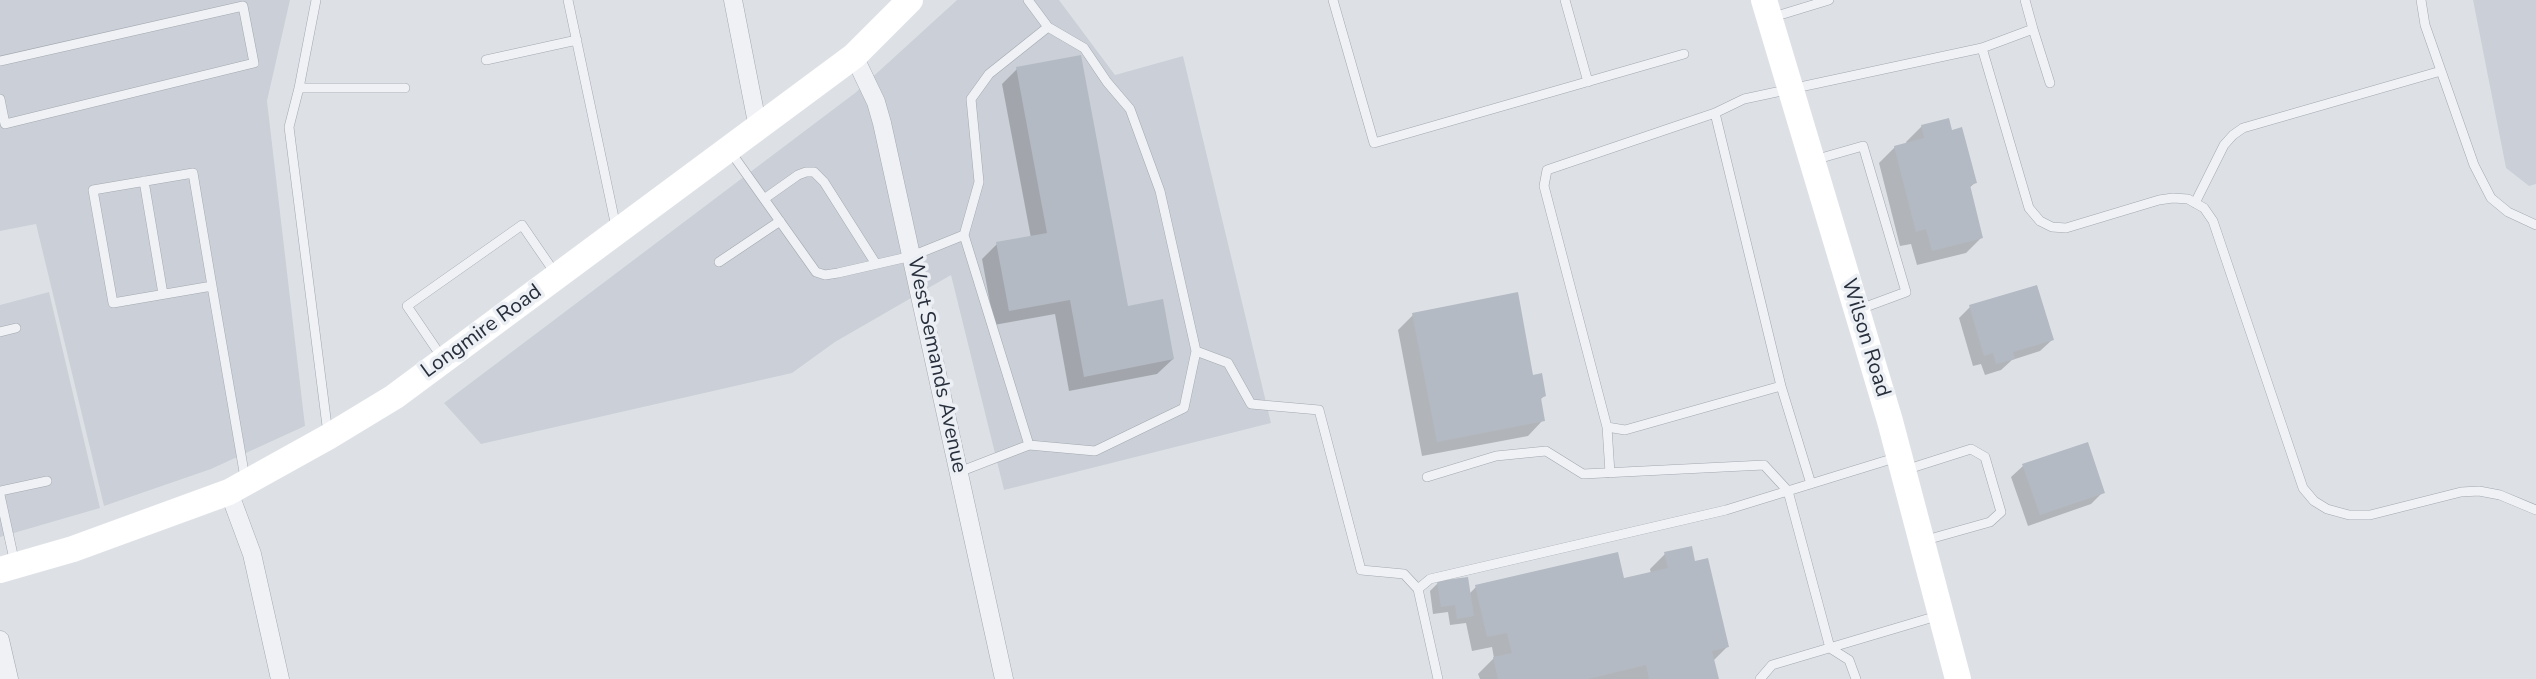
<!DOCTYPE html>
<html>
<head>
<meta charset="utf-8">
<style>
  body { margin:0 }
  canvas { display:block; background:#dde1e6 }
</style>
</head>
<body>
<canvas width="2536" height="679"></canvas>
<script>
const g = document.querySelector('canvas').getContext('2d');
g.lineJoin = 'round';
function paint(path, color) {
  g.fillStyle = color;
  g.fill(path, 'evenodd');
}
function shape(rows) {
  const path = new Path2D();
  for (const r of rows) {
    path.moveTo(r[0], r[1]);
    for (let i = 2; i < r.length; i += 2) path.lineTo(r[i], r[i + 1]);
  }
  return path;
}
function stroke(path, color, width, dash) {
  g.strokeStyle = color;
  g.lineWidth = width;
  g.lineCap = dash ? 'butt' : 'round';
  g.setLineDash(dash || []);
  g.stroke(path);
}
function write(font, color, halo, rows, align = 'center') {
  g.font = font + ' "Nunito Sans",sans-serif';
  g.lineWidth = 7;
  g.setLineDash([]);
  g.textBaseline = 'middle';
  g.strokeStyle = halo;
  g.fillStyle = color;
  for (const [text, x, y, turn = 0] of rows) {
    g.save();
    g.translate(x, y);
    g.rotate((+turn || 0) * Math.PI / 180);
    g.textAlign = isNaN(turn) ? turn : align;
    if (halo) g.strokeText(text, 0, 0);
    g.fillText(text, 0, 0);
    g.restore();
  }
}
paint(shape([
  [0,0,290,0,267,101,305,426,211,469,104,506,36,224,0,231],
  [957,0,1059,0,1115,75,1183,56,1271,423,1004,490,951,275,835,342,792,373,481,444,444,403,855,93],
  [2473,0,2536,0,2536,184,2529,186,2506,168],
  [49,292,100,508,0,537,0,305]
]), '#cbd0d8');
paint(shape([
  [1017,69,1127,308,1173,359,1157,374,1069,391,1055,314,994,325,982,259,997,244,1031,238,1002,84],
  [1922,126,1951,132,1975,183,1969,188,1981,238,1966,253,1917,265,1911,244,1900,246,1879,163,1895,147,1907,144,1906,142],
  [1970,307,2052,340,2040,351,2012,360,2001,370,1985,375,1981,364,1973,366,1959,318],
  [1413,315,1532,377,1544,396,1539,401,1543,420,1528,436,1422,456,1398,330],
  [2023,466,2103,492,2091,504,2028,526,2011,477],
  [1665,554,1693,563,1727,647,1713,661,1717,679,1480,679,1478,674,1494,658,1492,647,1472,651,1466,623,1450,625,1448,612,1433,614,1430,591,1438,583,1469,594,1476,587,1623,580,1651,574,1650,569]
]), '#0003');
paint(shape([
  [1081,55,1128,306,1163,299,1174,359,1084,377,1070,300,1009,311,996,242,1047,233,1016,67],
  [1949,118,1952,130,1962,127,1977,183,1970,185,1983,238,1932,251,1926,229,1916,232,1894,146,1924,138,1921,125],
  [2037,285,2054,340,2013,352,2015,359,1996,364,1993,353,1984,356,1969,305],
  [1518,292,1533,375,1542,373,1546,396,1541,398,1545,421,1437,442,1412,313],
  [2088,442,2105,493,2040,515,2022,464],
  [1692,546,1695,561,1708,558,1729,647,1712,651,1719,679,1649,679,1646,665,1588,679,1498,679,1493,657,1512,653,1507,633,1487,637,1475,585,1618,552,1624,578,1668,568,1664,552],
  [1468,577,1474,616,1457,619,1455,605,1441,607,1437,581]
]), '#b4bac3');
const lane = shape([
  [316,0,299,88,289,127,328,434],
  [568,0,616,227],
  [1028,0,1048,27,1084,48,1107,82,1130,109,1160,191,1196,351,1228,363,1251,404,1319,410,1361,570,1404,574,1418,589],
  [1333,0,1374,143,1684,54],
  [1565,0,1588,82],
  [2421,0,2425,25,2474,165,2491,198,2508,212,2536,225],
  [1770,18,1829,0],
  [1048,27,989,74,971,99,979,182,964,235,1029,445,1095,451,1184,408,1196,351],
  [2033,29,2050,83],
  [1982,48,2029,208,2040,221,2052,227,2066,228,2159,200,2173,198,2188,199,2204,208,2213,221,2303,488,2314,501,2327,509,2349,515,2370,515,2461,492,2479,491,2500,495,2536,510],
  [486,60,577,40],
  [0,61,243,6,254,63,5,124,0,99],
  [299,88,405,88],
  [730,151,816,272,825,275,838,273,912,256,964,235],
  [1814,160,1863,146,1906,292,1860,309],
  [193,173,212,286,113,303,93,190,193,173],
  [144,181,163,294],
  [764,199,798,175,806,172,814,172,824,182,876,264],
  [2195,203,2224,145,2233,135,2243,128,2441,71],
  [719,262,780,221],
  [212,286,245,478],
  [0,332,16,328],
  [443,359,407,306,522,225,555,273],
  [1781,386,1811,484],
  [1607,427,1625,430,1781,386,1715,113],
  [1905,470,1971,449,1985,457,2001,512,1990,522,1926,540],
  [959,472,1029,445],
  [1610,473,1607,427,1544,186,1547,170,1715,113,1744,99,1982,48,2033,29,2025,0],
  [1427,477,1496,456,1546,451,1583,474,1764,465,1788,491,1830,648,1849,660,1856,679],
  [0,491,47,481],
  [0,495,15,564],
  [1438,679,1418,589,1430,579,1726,510,1898,457],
  [1760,679,1772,665,1937,616]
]);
const street = shape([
  [733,0,758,128],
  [854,56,876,102,882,123,1004,679],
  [229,492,252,554,280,679],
  [0,640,9,679]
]);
stroke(lane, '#a3a8b0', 10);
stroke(street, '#a3a8b0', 19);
stroke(lane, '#eff1f5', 9);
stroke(street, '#eff1f5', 18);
stroke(shape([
  [1764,0,1890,421,1958,679],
  [0,570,73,549,229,492,328,437,394,397,854,56,910,0]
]), '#fff', 26);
write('21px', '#272f3c', '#eceff4', [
  ["Longmire Road",482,332,-36],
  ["Wilson Road",1865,338,73],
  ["West Semands Avenue",936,365,78]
]);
</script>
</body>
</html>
